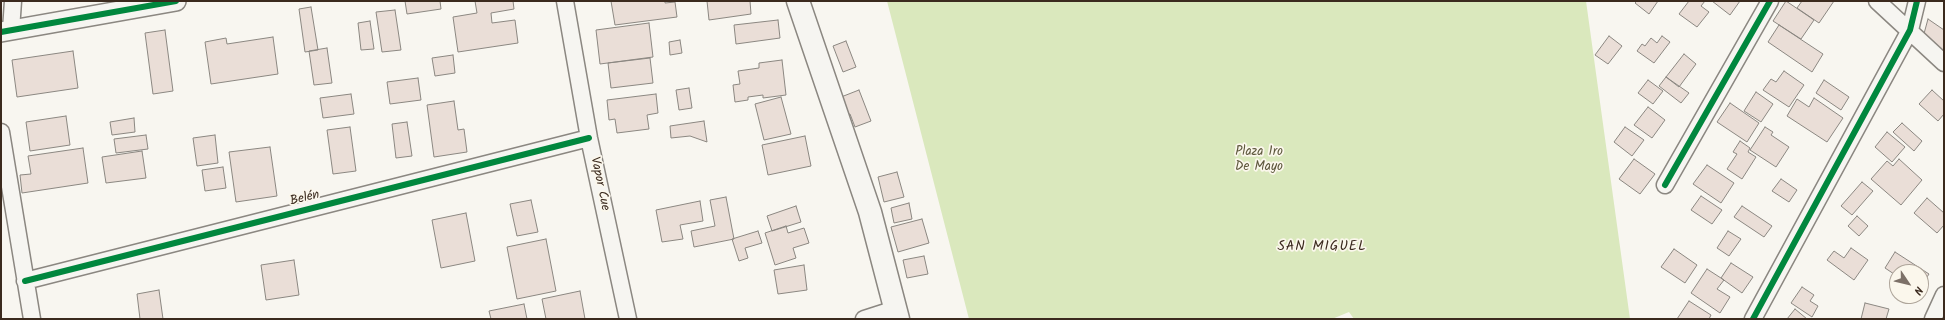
<!DOCTYPE html>
<html>
<head>
<meta charset="utf-8">
<style>
  body { margin:0 }
  #map { position:relative; width:1945px; height:320px; overflow:hidden; background:#f8f6f0; font-family:Kalam,sans-serif }
  canvas { display:block }
  .frame { position:absolute; inset:0; border:2px solid #3b2a1e; pointer-events:none }
  .north { position:absolute; left:1889px; top:264px; width:40px; height:40px; box-sizing:border-box; background:#fbf7ec; border:1px solid #aea59a; border-radius:50%; rotate:125deg; font-size:11px; font-weight:700; line-height:16px; text-align:center; color:#3b2a1e }
  .north::after { content:''; display:block; margin:auto; width:14px; height:18px; background:#7d7168; clip-path:polygon(50% 0,100% 100%,50% 72%,0 100%) }
</style>
</head>
<body>
<div id="map">
<canvas width="1945" height="320"></canvas>
<div class="frame"></div>
<div class="north">N</div>
</div>
<script>
const g = document.querySelector('canvas').getContext('2d');
g.lineJoin = 'round';
function paint(path, color) {
  g.fillStyle = color;
  g.fill(path, 'evenodd');
}
function shape(rows) {
  const path = new Path2D();
  for (const r of rows) {
    path.moveTo(r[0], r[1]);
    for (let i = 2; i < r.length; i += 2) path.lineTo(r[i], r[i + 1]);
  }
  return path;
}
function stroke(path, color, width, dash) {
  g.strokeStyle = color;
  g.lineWidth = width;
  g.lineCap = dash ? 'butt' : 'round';
  g.setLineDash(dash || []);
  g.stroke(path);
}
function write(font, color, halo, rows, align = 'center') {
  g.font = font + ' Kalam,sans-serif';
  g.lineWidth = 3.5;
  g.setLineDash([]);
  g.textBaseline = 'middle';
  g.strokeStyle = halo;
  g.fillStyle = color;
  for (const [text, x, y, turn = 0] of rows) {
    g.save();
    g.translate(x, y);
    g.rotate((+turn || 0) * Math.PI / 180);
    g.textAlign = isNaN(turn) ? turn : align;
    if (halo) g.strokeText(text, 0, 0);
    g.fillText(text, 0, 0);
    g.restore();
  }
}
paint(shape([
  [887,1,1586,1,1630,319,1354,319,1349,312,1332,319,969,319]
]), '#dae8bd');
const building = shape([
  [405,1,440,1,441,9,407,14,405,1],
  [475,1,513,1,514,9,491,13,492,23,515,20,518,43,458,52,453,17,477,13,475,1],
  [611,1,665,1,665,3,675,2,677,17,615,25,611,1],
  [707,1,750,1,751,14,709,20,707,1],
  [1637,1,1658,1,1649,14,1635,3,1637,1],
  [1689,1,1705,1,1701,6,1709,12,1697,27,1679,14,1689,1],
  [1712,1,1740,1,1730,15,1712,1],
  [1786,1,1814,20,1801,39,1773,21,1786,1],
  [1802,1,1834,1,1819,23,1797,8,1802,1],
  [311,7,318,50,305,52,299,9,311,7],
  [395,10,401,50,382,52,376,12,395,10],
  [1928,19,1944,30,1944,60,1922,41,1928,19],
  [778,20,780,38,736,44,734,25,778,20],
  [370,21,374,49,361,50,358,23,370,21],
  [649,23,653,57,600,64,596,30,649,23],
  [1779,25,1823,54,1812,72,1768,42,1779,25],
  [165,30,173,91,153,94,145,33,165,30],
  [1609,36,1622,46,1608,64,1595,55,1609,36],
  [1662,36,1670,42,1654,63,1637,51,1642,44,1645,46,1651,38,1657,43,1662,36],
  [273,37,278,74,211,84,205,42,226,38,227,44,273,37],
  [680,40,682,53,670,55,669,42,680,40],
  [846,41,856,67,843,72,833,46,846,41],
  [327,48,332,83,314,85,309,51,327,48],
  [73,51,78,88,17,97,12,60,73,51],
  [1684,54,1696,64,1679,87,1666,77,1684,54],
  [453,55,455,73,435,76,432,58,453,55],
  [650,58,653,83,611,88,608,63,650,58],
  [782,60,786,95,763,98,763,95,748,97,748,100,735,102,733,85,740,84,738,71,759,68,759,63,782,60],
  [1784,71,1804,85,1789,107,1763,90,1771,79,1776,82,1784,71],
  [1666,77,1689,93,1681,103,1659,86,1666,77],
  [418,78,421,100,390,104,387,82,418,78],
  [1648,80,1663,91,1653,104,1638,93,1648,80],
  [1824,80,1849,97,1841,110,1816,93,1824,80],
  [689,88,692,108,679,110,676,90,689,88],
  [859,90,871,121,855,127,850,114,843,116,836,99,859,90],
  [1932,90,1944,101,1944,114,1938,121,1919,104,1932,90],
  [1756,92,1773,104,1761,122,1744,111,1756,92],
  [351,94,354,114,323,118,320,98,351,94],
  [656,94,658,113,647,115,649,129,617,133,615,119,609,120,607,100,656,94],
  [781,97,791,134,764,140,755,104,781,97],
  [1814,98,1843,118,1827,142,1787,116,1797,99,1809,107,1814,98],
  [454,101,458,130,464,129,467,152,434,157,427,105,454,101],
  [1730,103,1759,123,1747,142,1717,122,1730,103],
  [1648,107,1665,120,1652,138,1634,125,1648,107],
  [66,116,70,145,30,151,26,122,66,116],
  [134,118,135,132,112,135,110,122,134,118],
  [704,121,707,142,690,136,671,138,670,126,704,121],
  [407,122,412,156,396,158,392,124,407,122],
  [1902,123,1922,141,1914,151,1893,132,1902,123],
  [350,127,356,171,333,174,327,130,350,127],
  [1625,127,1644,140,1632,156,1614,142,1625,127],
  [1765,127,1773,132,1771,135,1789,147,1776,167,1750,150,1765,127],
  [1887,132,1905,147,1892,162,1875,147,1887,132],
  [146,135,148,149,116,153,114,139,146,135],
  [215,135,218,163,197,166,193,138,215,135],
  [805,136,811,166,768,175,762,145,805,136],
  [1740,141,1750,148,1748,152,1756,157,1742,179,1727,169,1737,154,1733,152,1740,141],
  [270,147,277,196,236,202,229,152,270,147],
  [83,148,88,183,22,193,20,175,31,174,28,156,83,148],
  [142,151,146,178,106,183,102,157,142,151],
  [1634,159,1655,174,1640,194,1619,179,1634,159],
  [1899,159,1922,180,1901,205,1871,179,1887,161,1893,166,1899,159],
  [1707,165,1734,183,1721,203,1693,184,1707,165],
  [223,167,226,188,205,191,202,170,223,167],
  [897,172,904,197,884,202,878,177,897,172],
  [1781,179,1797,190,1789,202,1772,191,1781,179],
  [1862,182,1873,191,1852,215,1841,206,1862,182],
  [1701,196,1722,210,1712,224,1691,210,1701,196],
  [726,197,734,239,694,247,691,231,715,226,710,200,726,197],
  [1927,198,1944,213,1944,225,1937,233,1914,213,1927,198],
  [531,200,538,232,517,236,510,204,531,200],
  [700,201,703,221,680,225,683,239,662,242,656,210,700,201],
  [909,203,912,219,894,223,891,208,909,203],
  [796,206,801,222,772,231,767,216,796,206],
  [1742,206,1772,226,1764,237,1734,217,1742,206],
  [466,213,475,261,441,268,432,220,466,213],
  [1857,216,1868,226,1859,236,1848,226,1857,216],
  [922,219,929,243,898,252,891,227,922,219],
  [786,226,788,233,804,228,809,243,793,248,796,258,775,265,765,233,786,226],
  [758,231,762,243,745,248,748,258,739,261,732,239,758,231],
  [1728,231,1741,239,1729,256,1717,248,1728,231],
  [546,239,556,291,517,299,507,247,546,239],
  [1851,248,1868,260,1854,280,1827,260,1834,251,1844,258,1851,248],
  [1674,249,1697,265,1685,283,1661,267,1674,249],
  [1895,252,1929,274,1921,286,1921,272,1897,272,1897,276,1885,268,1895,252],
  [924,256,928,274,907,278,903,260,924,256],
  [294,260,299,295,266,300,261,265,294,260],
  [1731,263,1753,277,1742,293,1721,278,1731,263],
  [804,265,807,290,778,294,774,270,804,265],
  [1707,269,1724,280,1717,289,1730,297,1720,313,1691,293,1707,269],
  [1802,287,1814,295,1810,301,1818,306,1812,317,1791,303,1802,287],
  [159,290,163,319,140,319,137,294,159,290],
  [580,291,585,319,546,319,542,299,580,291],
  [1689,301,1711,315,1709,319,1677,319,1689,301],
  [1865,303,1889,309,1886,319,1861,319,1865,303],
  [524,304,527,319,491,319,489,311,524,304],
  [1795,309,1807,319,1787,319,1795,309]
]);
paint(building, '#eaded7');
stroke(building, '#8b8781', 1);
const minor = shape([
  [565,1,589,138,628,319],
  [1877,1,1944,63],
  [11,30,13,1],
  [1,132,32,319],
  [1665,185,1770,1],
  [25,281,589,138],
  [864,319,895,309],
  [1753,319,1910,30,1917,1],
  [1933,319,1944,295]
]);
const tertiary = shape([
  [1,32,176,1]
]);
const secondary = shape([
  [798,1,870,212,898,319]
]);
stroke(minor, '#8b8781', 19);
stroke(tertiary, '#8b8781', 22);
stroke(secondary, '#8b8781', 25);
stroke(minor, '#f6f5f1', 16);
stroke(tertiary, '#f6f5f1', 19);
stroke(secondary, '#f6f5f1', 22);
stroke(shape([
  [1,32,176,1],
  [1665,185,1770,1],
  [25,281,589,138],
  [1753,319,1910,30,1917,1]
]), '#00873e', 6);
write('13px', '#5c563b', '#fbf7ec', [
  ["Plaza 1ro",1259,153],
  ["De Mayo",1259,168]
]);
write('13px', '#3b2a1e', '#fbf7ec', [
  ["Vapor Cue",599,184,78],
  ["Belén",305,199,-14]
]);
g.letterSpacing = '1px';
write('14px', '#3b2a1e', '#fbf7ec', [
  ["SAN MIGUEL",1322,248]
]);
g.letterSpacing = '0px';
</script>
</body>
</html>
